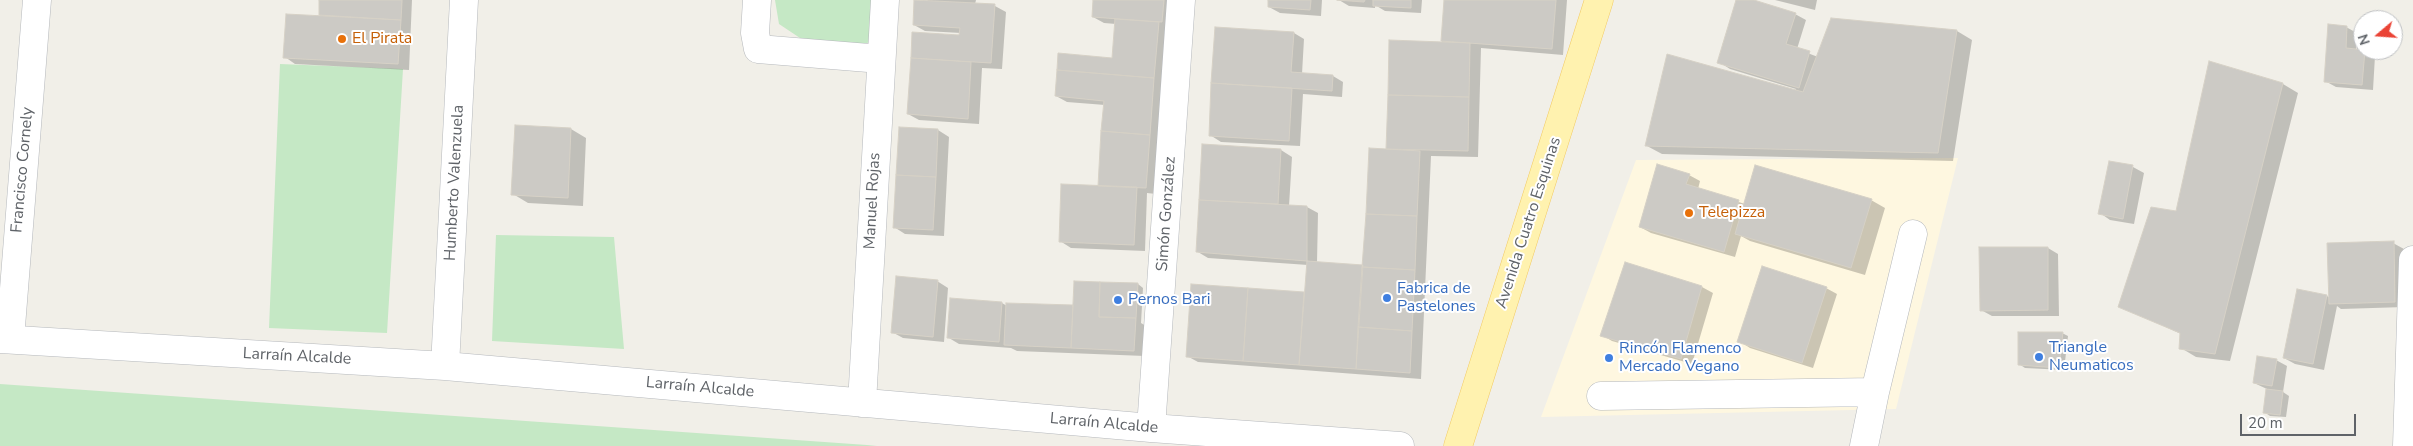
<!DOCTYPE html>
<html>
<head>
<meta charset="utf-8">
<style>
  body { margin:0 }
  #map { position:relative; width:2413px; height:446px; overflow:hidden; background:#f1efe8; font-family:"Nunito Sans",sans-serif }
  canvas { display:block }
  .north { position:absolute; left:2353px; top:10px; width:50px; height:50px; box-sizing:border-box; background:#fff; border:1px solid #bfc1c3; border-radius:50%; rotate:252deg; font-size:14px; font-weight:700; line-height:20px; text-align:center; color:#5f6368 }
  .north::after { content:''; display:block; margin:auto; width:18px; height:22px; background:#ea4335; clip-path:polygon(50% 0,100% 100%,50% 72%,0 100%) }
  .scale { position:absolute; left:2240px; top:414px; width:116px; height:22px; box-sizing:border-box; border:2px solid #5f6368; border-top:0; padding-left:6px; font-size:15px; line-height:18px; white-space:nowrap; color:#5f6368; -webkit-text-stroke:4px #fff; paint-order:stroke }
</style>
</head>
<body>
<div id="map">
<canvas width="2413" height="446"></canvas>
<div class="north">N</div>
<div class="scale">20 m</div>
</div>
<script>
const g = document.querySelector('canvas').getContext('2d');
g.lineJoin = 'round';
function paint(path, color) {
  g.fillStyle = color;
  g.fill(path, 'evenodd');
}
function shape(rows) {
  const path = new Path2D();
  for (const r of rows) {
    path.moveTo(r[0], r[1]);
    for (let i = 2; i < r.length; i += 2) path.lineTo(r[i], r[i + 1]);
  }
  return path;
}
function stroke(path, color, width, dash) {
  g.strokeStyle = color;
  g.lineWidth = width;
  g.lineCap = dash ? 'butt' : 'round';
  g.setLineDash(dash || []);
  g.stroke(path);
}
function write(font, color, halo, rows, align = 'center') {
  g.font = font + ' "Nunito Sans",sans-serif';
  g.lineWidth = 4;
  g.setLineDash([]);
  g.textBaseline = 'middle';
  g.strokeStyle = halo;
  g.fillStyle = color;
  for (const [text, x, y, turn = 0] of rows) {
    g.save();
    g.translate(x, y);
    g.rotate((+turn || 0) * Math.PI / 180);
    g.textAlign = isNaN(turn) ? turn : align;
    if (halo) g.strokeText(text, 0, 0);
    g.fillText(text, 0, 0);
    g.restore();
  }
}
paint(shape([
  [1958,158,1896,409,1541,417,1636,160]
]), '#fef7e0');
paint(shape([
  [775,0,883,0,873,41,864,44,803,40,779,24],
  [280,64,403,69,387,333,269,328],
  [496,235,614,237,624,349,492,341],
  [0,384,867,445,877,446,0,446]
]), '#c5e8c5');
paint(shape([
  [321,0,412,0,409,70,295,64,285,57,320,16],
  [927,0,976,0,975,4,995,6,1006,12,1002,69,982,68,979,124,919,120,908,114,913,34,960,37,961,33,925,31,914,25,928,1],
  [1094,0,1175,0,1156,194,1147,193,1145,251,1071,248,1060,241,1099,187,1105,105,1067,102,1056,96,1113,59,1116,24,1104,23,1093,17],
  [1269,0,1322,0,1321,16,1280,13,1269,7],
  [1339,0,1422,0,1421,13,1385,11,1375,5,1375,8,1349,6],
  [1445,0,1567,0,1563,55,1481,48,1478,157,1431,156,1421,379,1198,362,1187,356,1192,285,1305,293,1308,265,1208,258,1198,252,1203,146,1281,150,1292,157,1289,206,1307,207,1318,213,1317,263,1364,267,1387,151,1390,41,1442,42],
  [1737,0,1749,0,1795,14,1806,20,1797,49,1818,57,1957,31,1972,40,1953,161,1662,154,1647,146,1795,91,1796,89,1730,69,1719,62],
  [1775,0,1817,0,1815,10],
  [2346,27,2357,33,2356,50,2365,50,2375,56,2373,90,2336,87,2325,81],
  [1294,33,1304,39,1302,74,1333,76,1343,82,1342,97,1303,94,1300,146,1221,142,1210,135],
  [2210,63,2283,84,2298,93,2230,361,2196,357,2181,348,2181,334,2120,306,2177,213],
  [516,126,571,129,586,138,583,206,528,203,513,194],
  [938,130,949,137,944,236,905,234,894,227],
  [2110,162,2133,167,2144,173,2134,224,2110,220,2100,213],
  [1689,175,1700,181,1698,189,1745,204,1871,200,1885,208,1865,275,1750,241,1741,236,1735,257,1651,233,1640,227],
  [2393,243,2404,249,2405,307,2341,309,2337,306,2324,370,2295,364,2284,358,2327,296,2330,298],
  [2048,248,2058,254,2059,316,1992,316,1981,310],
  [1626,264,1702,287,1713,293,1692,364,1612,341,1602,335],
  [937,281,948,288,944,342,903,338,892,332],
  [1138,284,1143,288,1141,323,1146,326,1145,356,1017,351,1011,348,959,344,949,338,951,299,1002,303,1007,306,1074,307],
  [1826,288,1837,294,1813,368,1750,348,1739,341],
  [2062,333,2068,336,2064,370,2025,368,2019,364],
  [2276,360,2287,366,2283,392,2289,396,2286,417,2270,416,2264,412,2267,389,2254,383]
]), '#0003');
const building = shape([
  [319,0,402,0,401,20,319,15,319,0],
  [914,0,995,4,991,63,911,58,912,32,959,35,960,28,913,25,914,0],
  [1093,0,1164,0,1162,22,1092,17,1093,0],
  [1268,0,1311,0,1310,10,1268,7,1268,0],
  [1337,0,1365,0,1364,2,1337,0],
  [1373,0,1411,0,1411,8,1373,6,1373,0],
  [1444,0,1556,0,1552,49,1441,41,1444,0],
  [1736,0,1754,0,1796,13,1786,44,1810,51,1799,88,1717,63,1736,0],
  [286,14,401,20,398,64,283,58,286,14],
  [1831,18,1957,30,1938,153,1645,146,1667,54,1803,92,1831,18],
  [1115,19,1159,22,1154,78,1057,70,1058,53,1112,58,1115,19],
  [2328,24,2347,26,2346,48,2365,50,2362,85,2324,82,2328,24],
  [1215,27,1294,32,1291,72,1333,75,1332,91,1211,83,1215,27],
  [1389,40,1470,43,1469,97,1388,95,1389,40],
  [911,58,971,62,968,119,907,114,911,58],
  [2209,61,2283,83,2215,354,2179,349,2180,333,2118,307,2151,207,2176,211,2209,61],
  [1057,70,1154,78,1150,135,1101,131,1104,101,1055,96,1057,70],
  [1211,83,1292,88,1289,141,1209,136,1211,83],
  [1388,95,1469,97,1468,151,1386,149,1388,95],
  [515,125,571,128,568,198,511,195,515,125],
  [899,127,938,129,936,177,896,175,899,127],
  [1101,131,1150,135,1146,188,1098,186,1101,131],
  [1202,144,1281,149,1278,204,1199,200,1202,144],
  [1369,148,1420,151,1417,216,1366,214,1369,148],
  [2109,161,2133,165,2123,219,2098,214,2109,161],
  [1657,164,1690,174,1686,184,1739,200,1724,252,1639,227,1657,164],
  [1755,165,1872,199,1851,268,1735,234,1755,165],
  [896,175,936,177,933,230,893,228,896,175],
  [1061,184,1137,187,1134,245,1059,242,1061,184],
  [1199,200,1307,206,1307,261,1196,252,1199,200],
  [1366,214,1417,216,1415,270,1362,267,1366,214],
  [2394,241,2395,302,2329,304,2327,243,2394,241],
  [1979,247,2048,247,2048,310,1980,311,1979,247],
  [1307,261,1363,265,1356,369,1299,365,1307,261],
  [1625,262,1702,286,1681,359,1600,336,1625,262],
  [1762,266,1827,287,1802,363,1737,342,1762,266],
  [1362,267,1415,270,1412,331,1358,327,1362,267],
  [896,276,938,280,933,337,891,333,896,276],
  [1074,281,1100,282,1099,317,1136,318,1134,351,1071,348,1074,281],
  [1100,282,1138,283,1136,318,1099,317,1100,282],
  [1191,284,1248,288,1243,361,1186,357,1191,284],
  [1248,288,1304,292,1299,365,1243,361,1248,288],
  [2297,289,2327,295,2313,364,2283,358,2297,289],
  [950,298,1002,302,999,342,947,338,950,298],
  [1006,303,1073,305,1071,348,1004,345,1006,303],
  [1358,327,1412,331,1410,373,1356,369,1358,327],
  [2018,332,2063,332,2059,368,2018,365,2018,332],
  [2257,356,2277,359,2272,386,2253,383,2257,356],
  [2266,389,2283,391,2280,415,2263,413,2266,389]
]);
paint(building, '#cccac5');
stroke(building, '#d6d1c6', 1);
const minor = shape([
  [757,0,755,33,758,49,881,59],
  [0,339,445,366,1151,428,1400,446],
  [10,339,37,0],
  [445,366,464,0],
  [1601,396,1875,392,1913,234],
  [862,403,885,0],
  [1151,428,1181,0],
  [1864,446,1875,392],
  [2407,446,2413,260]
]);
const major = shape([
  [1458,446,1599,0]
]);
stroke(minor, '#b5b8bc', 29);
stroke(major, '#f2c960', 29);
stroke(minor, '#fff', 28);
stroke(major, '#fff2af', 28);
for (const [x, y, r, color] of [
  [342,39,5,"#e8710a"],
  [1689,213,5,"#e8710a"],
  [1387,298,5,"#3f7fe0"],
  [1118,300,5,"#3f7fe0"],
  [2039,357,5,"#3f7fe0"],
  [1609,358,5,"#3f7fe0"]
]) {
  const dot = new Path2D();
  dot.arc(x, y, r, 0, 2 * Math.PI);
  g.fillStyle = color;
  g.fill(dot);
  stroke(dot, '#fff', 2);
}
write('16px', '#c56008', '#fff', [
  ["El Pirata",352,39],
  ["Telepizza",1699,213]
], 'left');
write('16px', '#5f6368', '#fff', [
  ["Francisco Cornely",23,170,-85],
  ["Humberto Valenzuela",455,183,-87],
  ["Manuel Rojas",873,201,-87],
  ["Simón González",1167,214,-86],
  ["Avenida Cuatro Esquinas",1529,223,-72],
  ["Larraín Alcalde",297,357,3],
  ["Larraín Alcalde",700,388,5],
  ["Larraín Alcalde",1104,424,5]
]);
write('16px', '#366cbe', '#fff', [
  ["Fabrica de",1397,289],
  ["Pastelones",1397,307],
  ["Pernos Bari",1128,300],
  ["Triangle",2049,348],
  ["Neumaticos",2049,366],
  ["Rincón Flamenco",1619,349],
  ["Mercado Vegano",1619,367]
], 'left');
</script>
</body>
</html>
